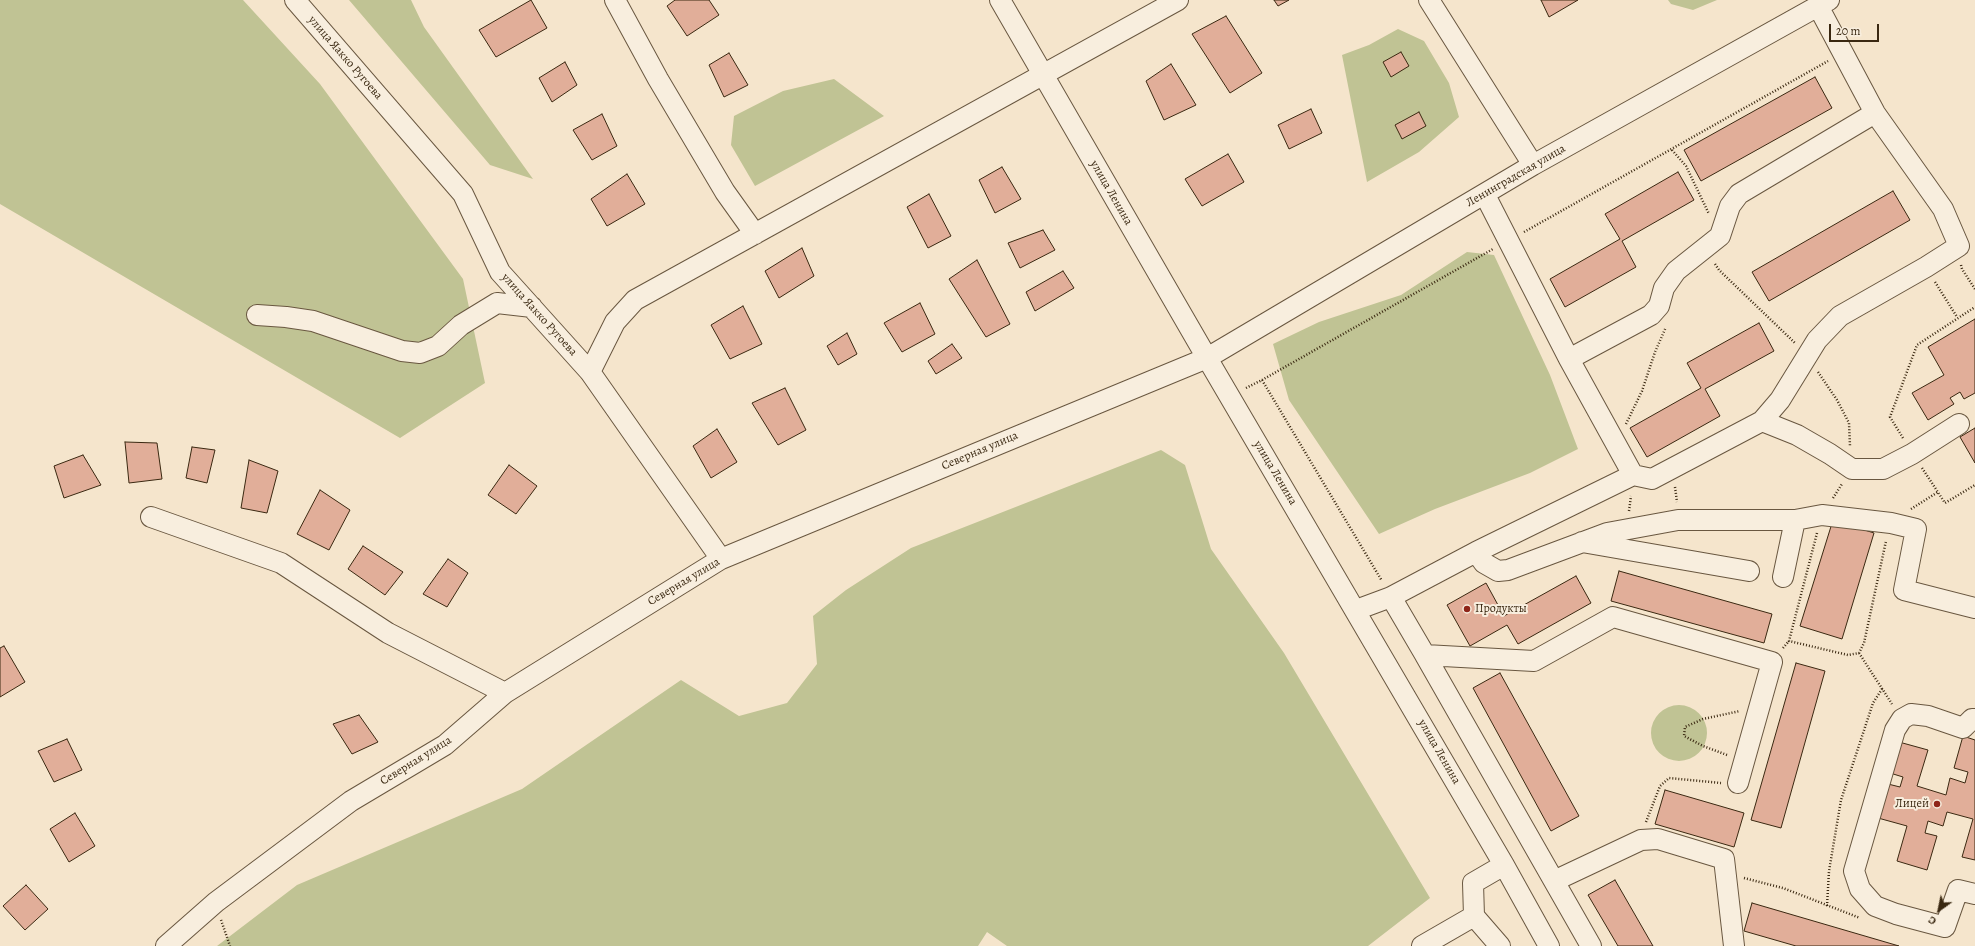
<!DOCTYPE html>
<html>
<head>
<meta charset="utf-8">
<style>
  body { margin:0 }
  #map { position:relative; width:1975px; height:946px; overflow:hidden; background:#f5e5cc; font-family:Alegreya,serif }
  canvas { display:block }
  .north { position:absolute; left:1919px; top:890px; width:40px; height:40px; -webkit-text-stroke:3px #f8eede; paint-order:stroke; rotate:213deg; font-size:11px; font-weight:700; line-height:16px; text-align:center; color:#3a2811 }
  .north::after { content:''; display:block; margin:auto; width:14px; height:18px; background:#3a2811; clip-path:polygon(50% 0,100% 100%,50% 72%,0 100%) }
  .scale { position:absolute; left:1829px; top:24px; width:50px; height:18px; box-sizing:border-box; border:2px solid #3a2811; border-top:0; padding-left:5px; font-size:12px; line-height:14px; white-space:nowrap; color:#3a2811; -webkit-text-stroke:3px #f8eede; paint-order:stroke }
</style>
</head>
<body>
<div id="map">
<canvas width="1975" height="946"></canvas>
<div class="north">С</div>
<div class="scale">20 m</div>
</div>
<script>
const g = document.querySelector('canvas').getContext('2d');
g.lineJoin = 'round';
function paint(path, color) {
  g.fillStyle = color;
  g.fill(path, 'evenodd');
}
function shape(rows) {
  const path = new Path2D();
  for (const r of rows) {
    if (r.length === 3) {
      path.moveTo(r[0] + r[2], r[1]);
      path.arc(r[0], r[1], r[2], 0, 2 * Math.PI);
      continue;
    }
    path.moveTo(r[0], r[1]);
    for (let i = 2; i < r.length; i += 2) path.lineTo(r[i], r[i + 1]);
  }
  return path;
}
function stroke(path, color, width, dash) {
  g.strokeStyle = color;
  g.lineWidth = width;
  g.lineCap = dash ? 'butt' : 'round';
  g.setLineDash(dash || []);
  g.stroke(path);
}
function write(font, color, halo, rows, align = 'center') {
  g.font = font + ' Alegreya,serif';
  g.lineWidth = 4;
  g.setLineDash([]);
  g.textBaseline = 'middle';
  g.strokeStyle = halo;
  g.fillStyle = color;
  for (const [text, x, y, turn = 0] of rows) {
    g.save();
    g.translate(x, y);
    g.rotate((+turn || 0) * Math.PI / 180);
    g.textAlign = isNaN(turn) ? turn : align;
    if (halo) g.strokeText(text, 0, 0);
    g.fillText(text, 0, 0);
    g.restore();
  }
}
paint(shape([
  [0,0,243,0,320,84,463,279,485,383,400,438,0,204],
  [349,0,411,0,424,27,533,179,490,165],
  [1668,0,1717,0,1693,10,1671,4],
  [1398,29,1424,41,1449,83,1459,117,1419,152,1367,182,1342,55,1369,45],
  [834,79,884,116,755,186,731,145,734,116,783,91],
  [1467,252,1494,255,1550,375,1578,449,1530,473,1435,509,1379,534,1289,400,1273,344,1319,322,1401,295],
  [1161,450,1185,465,1211,549,1284,653,1430,898,1368,946,1007,946,987,932,978,946,217,946,297,885,522,789,681,680,739,716,787,703,817,664,813,616,846,590,911,548],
  [1679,733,28]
]), '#c0c394');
const building = shape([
  [531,0,547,28,496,57,479,30,531,0],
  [675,0,709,0,719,15,687,36,667,6,675,0],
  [1274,0,1289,0,1278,6,1274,0],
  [1541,0,1578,0,1549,17,1541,0],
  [1226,16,1262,73,1230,93,1192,34,1226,16],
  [1401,52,1409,66,1391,77,1383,62,1401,52],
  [729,53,748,85,724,97,709,65,729,53],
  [565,62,577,85,552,102,539,78,565,62],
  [1171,64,1196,105,1164,120,1146,81,1171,64],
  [1815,77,1832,108,1701,181,1684,150,1815,77],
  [1311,109,1322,133,1289,149,1278,125,1311,109],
  [1419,112,1426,126,1402,139,1395,125,1419,112],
  [602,114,617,146,592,160,573,130,602,114],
  [1228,154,1244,182,1202,206,1185,179,1228,154],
  [1002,167,1021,199,995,213,979,180,1002,167],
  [1678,172,1694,200,1622,241,1636,267,1565,307,1550,279,1620,239,1605,214,1678,172],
  [627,174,645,204,607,226,591,199,627,174],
  [1893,191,1910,220,1769,301,1752,272,1893,191],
  [929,194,951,236,928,248,907,207,929,194],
  [1043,230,1055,250,1020,268,1008,243,1043,230],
  [802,248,814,276,779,298,765,271,802,248],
  [977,260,1010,324,986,337,949,279,977,260],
  [1063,271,1074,288,1035,311,1026,292,1063,271],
  [920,303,935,334,902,352,884,323,920,303],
  [743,306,762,344,730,359,711,325,743,306],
  [1975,319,1975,393,1964,399,1960,392,1950,398,1954,404,1928,420,1912,393,1944,375,1928,347,1975,319],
  [1759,323,1774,351,1705,389,1720,416,1647,457,1630,428,1701,388,1687,363,1759,323],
  [847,333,857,354,838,365,827,346,847,333],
  [952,344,962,358,936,374,928,361,952,344],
  [785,388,806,430,778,445,752,403,785,388],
  [1975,428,1975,463,1960,437,1975,428],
  [717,429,737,462,711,478,693,446,717,429],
  [125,442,157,443,162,479,129,483,125,442],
  [192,447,215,450,207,483,186,478,192,447],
  [83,455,101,485,64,498,54,466,83,455],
  [249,460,278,471,267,513,241,508,249,460],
  [509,465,537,486,516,514,488,495,509,465],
  [320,490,350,510,329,550,297,534,320,490],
  [1833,520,1874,533,1842,639,1800,626,1833,520],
  [363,546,403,572,385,595,348,569,363,546],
  [448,559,468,573,447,607,423,594,448,559],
  [1619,571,1772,614,1764,643,1611,601,1619,571],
  [1576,576,1591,603,1518,644,1507,625,1470,646,1447,605,1486,583,1504,616,1576,576],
  [4,646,25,682,0,697,0,648,4,646],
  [1796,663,1825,671,1781,828,1751,820,1796,663],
  [1500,673,1579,816,1551,831,1473,688,1500,673],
  [359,715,378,742,352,754,333,724,359,715],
  [1963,736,1975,740,1975,860,1962,857,1973,819,1947,812,1943,826,1928,821,1925,833,1937,836,1927,870,1897,861,1907,826,1878,818,1888,784,1900,787,1903,777,1890,773,1899,742,1928,750,1917,786,1946,795,1950,778,1965,783,1968,772,1954,768,1963,736],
  [67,739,82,770,54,782,38,751,67,739],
  [1665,790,1744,813,1734,847,1655,824,1665,790],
  [75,813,95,846,69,862,50,829,75,813],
  [1615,880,1653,946,1618,946,1588,895,1615,880],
  [26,885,48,909,25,930,3,906,26,885],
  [1752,903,1899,946,1796,946,1744,931,1752,903]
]);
paint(building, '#e1ae99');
stroke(building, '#3a2811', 1);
const minor = shape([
  [295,0,463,194,500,272,590,372,721,559],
  [615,0,658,79,725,192,755,234],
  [1000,0,1207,358,1504,865,1549,946],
  [1429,0,1533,165],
  [257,315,286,317,313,321,402,351,420,353,438,346,461,325,497,303,532,307],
  [1569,359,1651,315,1659,306,1664,288,1676,271,1720,236,1730,206,1739,194,1875,113],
  [590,372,615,322,635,300,1178,0],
  [1762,421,1797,435,1830,454,1852,469,1883,469,1912,454,1959,424],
  [1633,475,1652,479,1762,421,1780,400,1817,340,1840,316,1926,267,1959,246,1943,209,1875,113,1818,6],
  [151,517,281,563,388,633,505,693],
  [1795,520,1822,515,1891,523,1916,529,1904,590,1975,608],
  [1582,542,1749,571],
  [1476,552,1484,563,1498,571,1508,570,1607,533,1678,520,1795,520,1783,577],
  [1391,597,1425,655,1534,661,1613,617,1772,662,1738,783],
  [1356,610,1391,597,1476,552,1633,475,1569,359,1485,195],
  [1425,655,1591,946],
  [1975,719,1972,719,1963,728,1928,716,1911,714,1902,719,1895,730,1854,871,1860,889,1875,906,1896,914,1945,927,1958,890,1975,894],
  [1554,881,1641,840,1658,839,1724,859,1734,946],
  [1474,916,1473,883,1504,865],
  [166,946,216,902,351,801,445,745,505,693,721,559,1207,358,1533,165,1829,0],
  [1422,946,1474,916,1500,946]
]);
stroke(minor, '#695740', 22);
stroke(shape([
  [1672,150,1686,166,1709,214],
  [1524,232,1828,61],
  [1715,264,1719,270,1795,343],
  [1961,265,1962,269,1975,289],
  [1935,282,1957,317],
  [1818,372,1837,400,1849,423,1850,446],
  [1262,380,1493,249],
  [1246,388,1262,380,1382,581],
  [1626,424,1642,391,1655,352,1666,327],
  [1903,438,1890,417,1917,345,1975,307],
  [1922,468,1945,503,1975,485],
  [1675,487,1677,502],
  [1833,498,1842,484],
  [1911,509,1938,492],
  [1629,511,1631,496],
  [1817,533,1789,641,1848,655,1859,653,1864,643,1886,541],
  [1783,648,1789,641],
  [1859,653,1892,704],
  [1727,755,1703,746,1684,736,1685,727,1703,719,1740,711],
  [1646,822,1660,786,1669,778,1721,783],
  [1744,878,1783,888,1860,918],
  [1827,906,1829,871,1841,800,1873,703,1882,689],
  [221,920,230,946]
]), '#3a2811', 2.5, [1, 2]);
stroke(minor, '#f8eede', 20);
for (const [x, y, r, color] of [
  [1467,609,4,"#8f2418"],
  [1937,804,4,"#8f2418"]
]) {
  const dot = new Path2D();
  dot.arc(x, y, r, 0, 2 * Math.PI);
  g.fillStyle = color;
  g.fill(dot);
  stroke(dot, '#f8eede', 1.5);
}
write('12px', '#3a2811', '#f8eede', [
  ["улица Яакко Ругоева",345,58,49],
  ["Ленинградская улица",1516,176,-30],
  ["улица Ленина",1111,193,60],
  ["улица Яакко Ругоева",539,315,48],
  ["Северная улица",980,451,-23],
  ["улица Ленина",1275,473,59],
  ["Северная улица",684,582,-31],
  ["улица Ленина",1439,752,60],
  ["Северная улица",416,761,-32]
]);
write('12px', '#3a2811', '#f8eede', [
  ["Продукты",1475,609],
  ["Лицей",1929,804,"right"]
], 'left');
</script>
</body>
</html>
